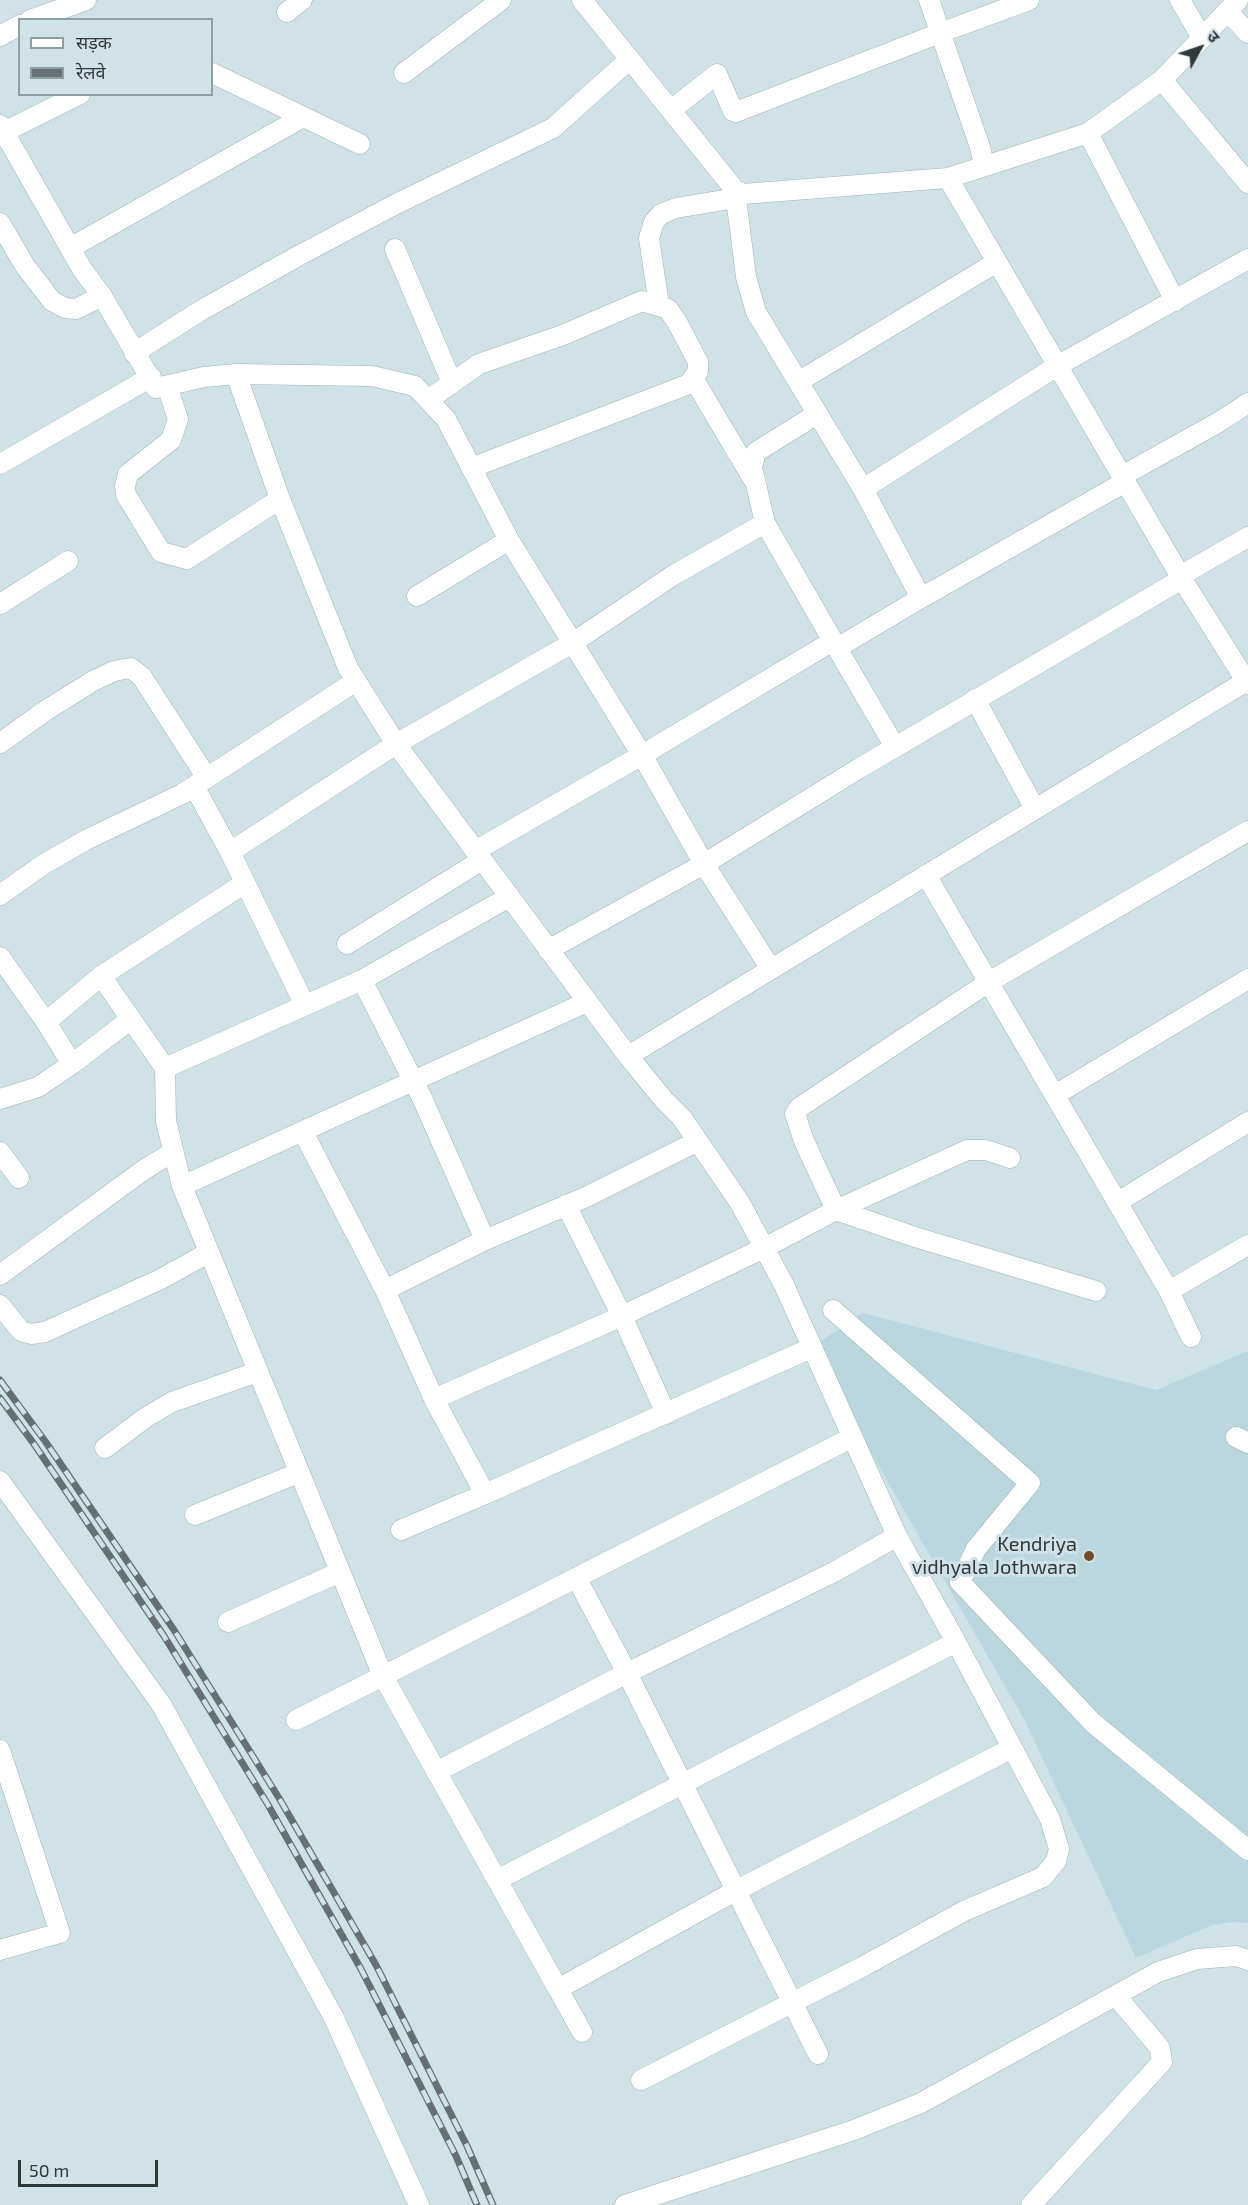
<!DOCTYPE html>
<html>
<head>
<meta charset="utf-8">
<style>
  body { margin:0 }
  #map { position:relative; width:1248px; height:2205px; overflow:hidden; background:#cfe2e8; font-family:"Exo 2","Noto Sans Devanagari",sans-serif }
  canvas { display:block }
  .legend { position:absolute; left:18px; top:18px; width:195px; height:78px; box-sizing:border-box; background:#cfe2e8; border:2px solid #8f9ea2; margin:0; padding:8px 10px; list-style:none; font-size:18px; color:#30383a }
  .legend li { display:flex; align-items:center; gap:12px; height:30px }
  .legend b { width:30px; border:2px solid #8f9ea2 }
  .north { position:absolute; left:1170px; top:18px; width:60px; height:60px; -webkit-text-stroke:4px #cfe2e8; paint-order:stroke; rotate:50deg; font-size:16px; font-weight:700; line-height:24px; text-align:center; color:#30383a }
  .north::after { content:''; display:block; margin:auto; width:21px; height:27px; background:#30383a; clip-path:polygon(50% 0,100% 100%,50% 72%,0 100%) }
  .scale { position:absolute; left:18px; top:2160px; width:140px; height:27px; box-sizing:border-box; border:3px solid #30383a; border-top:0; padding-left:8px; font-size:18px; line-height:21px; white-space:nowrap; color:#30383a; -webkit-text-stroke:4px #cfe2e8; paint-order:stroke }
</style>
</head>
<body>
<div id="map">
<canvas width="1248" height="2205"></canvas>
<ul class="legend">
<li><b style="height:8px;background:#fff"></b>सड़क</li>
<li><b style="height:8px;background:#657074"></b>रेलवे</li>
</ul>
<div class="north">उ</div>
<div class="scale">50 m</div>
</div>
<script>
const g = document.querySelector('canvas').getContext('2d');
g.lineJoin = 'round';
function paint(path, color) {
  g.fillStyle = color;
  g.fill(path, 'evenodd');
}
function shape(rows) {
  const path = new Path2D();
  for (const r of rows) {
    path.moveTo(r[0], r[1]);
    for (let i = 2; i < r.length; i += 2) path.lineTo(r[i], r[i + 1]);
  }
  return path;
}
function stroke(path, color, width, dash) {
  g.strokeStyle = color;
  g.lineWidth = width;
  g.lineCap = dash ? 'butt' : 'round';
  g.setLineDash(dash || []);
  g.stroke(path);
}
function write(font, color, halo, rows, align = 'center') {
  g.font = font + ' "Exo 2",sans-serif';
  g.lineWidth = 6;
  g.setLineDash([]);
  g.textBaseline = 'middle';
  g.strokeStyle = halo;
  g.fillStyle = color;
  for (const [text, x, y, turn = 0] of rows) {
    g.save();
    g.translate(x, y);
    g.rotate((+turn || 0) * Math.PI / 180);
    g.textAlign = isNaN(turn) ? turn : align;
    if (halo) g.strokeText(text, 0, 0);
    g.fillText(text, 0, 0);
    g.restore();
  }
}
paint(shape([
  [863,1313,1156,1390,1248,1351,1248,1923,1232,1922,1212,1925,1136,1958,1025,1721,811,1348]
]), '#bad6de');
const minor = shape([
  [582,0,735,190,743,194,948,178],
  [929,0,980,147,984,166],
  [1180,0,1202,38],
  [1238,0,1162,80,1248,183],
  [1227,11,1248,33],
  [287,12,302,0],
  [30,20,86,0],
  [0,36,20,25],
  [212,73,360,144],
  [404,73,501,0],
  [1162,80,1088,133,1175,301],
  [671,110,717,74,733,111,736,112,940,33,1029,0],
  [0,125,82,269,102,296,156,388,204,377,236,374,372,376,415,386,446,419,509,540,642,755,704,864,548,950],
  [4,132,80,94],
  [1088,133,948,178,1182,579,1248,684],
  [735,190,746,277,756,312,863,489,1057,366,1248,259],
  [0,223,25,266,52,301,65,308,76,309,102,296],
  [70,248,303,117],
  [395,249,452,383],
  [659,305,649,238,654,222,661,214,676,208,736,198],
  [134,353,200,311,298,256,396,204,553,128,630,59],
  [236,374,280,499,348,668,396,744,628,1056,664,1100,682,1118,740,1203,784,1285,897,1536,956,1642,1050,1819,1059,1849,1056,1861,1043,1877,964,1911,862,1967,641,2080],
  [693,378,753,479],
  [798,382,997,262],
  [167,386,178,419,171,440,128,474,125,486,126,495,161,552,187,559,280,499],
  [428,400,479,364,563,335,642,301,668,309,677,322,698,362,698,371,689,384,471,468],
  [817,414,756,452,752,467,765,523,837,648],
  [0,464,151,377],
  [1122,476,1219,422,1248,403],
  [863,489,921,598,1125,482],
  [1180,576,1248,537],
  [417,596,509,540],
  [0,604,68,561],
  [975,699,1035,809],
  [0,743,45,711,93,681,114,671,131,668,142,677,207,778],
  [895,747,837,648,921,598],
  [194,786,230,852],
  [475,851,642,755,833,641],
  [926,875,1169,1291,1191,1337],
  [0,895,44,864,86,840,182,794,356,681],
  [509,897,362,980,423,1100,485,1240,586,1197,698,1141],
  [347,944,482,860],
  [0,957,46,1022,101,976],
  [771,969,704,864,858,769,1182,579],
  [362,980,165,1068,166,1121,182,1186,587,1002],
  [305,1005,230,852,396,744,574,642,672,576,765,523],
  [46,1022,72,1064],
  [628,1056,1248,680],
  [165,1068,101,976,245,883],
  [1055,1095,1248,979],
  [0,1099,38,1087,72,1064,131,1019],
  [303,1132,385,1290,485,1240],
  [0,1152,19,1178],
  [182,1186,383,1676,851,1438],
  [1118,1202,1248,1122],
  [566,1205,622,1316,666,1414],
  [0,1275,145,1169,173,1152],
  [385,1290,434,1399,485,1494,811,1348],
  [1096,1291,915,1237,836,1210,804,1141,795,1114,800,1107,989,982,1248,831],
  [1169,1291,1248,1245],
  [0,1305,21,1331,31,1334,45,1332,161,1279,208,1253],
  [833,1310,1030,1483,976,1549,960,1582,1093,1723,1248,1850],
  [434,1399,622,1316,764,1248,836,1210,967,1150,986,1150,1010,1158],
  [1236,1437,1248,1443],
  [105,1448,145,1418,172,1402,257,1372],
  [0,1481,161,1704,334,2018,419,2205],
  [195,1515,298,1473],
  [401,1530,485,1494],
  [577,1579,627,1673,818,2054],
  [228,1622,340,1572],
  [296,1720,383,1676,558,1989,737,1890,1012,1748],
  [0,1750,60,1933,0,1950],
  [436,1772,627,1673,834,1572,897,1536],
  [497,1880,956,1642],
  [558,1989,582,2032],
  [625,2205,854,2130,921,2103,1158,1972,1197,1959,1236,1956,1248,1960],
  [1031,2205,1162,2062,1160,2048,1116,1996]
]);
stroke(minor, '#9fb2b7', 21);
stroke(minor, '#fff', 20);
const rail = shape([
  [0,1380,45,1441,174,1630,279,1798,376,1965,467,2146,493,2205],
  [0,1398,34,1444,164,1636,267,1803,361,1969,456,2156,477,2205]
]);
stroke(rail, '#657074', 7);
stroke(rail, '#cfe2e8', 4.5, [14]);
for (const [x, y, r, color] of [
  [1089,1556,6,"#704d26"]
]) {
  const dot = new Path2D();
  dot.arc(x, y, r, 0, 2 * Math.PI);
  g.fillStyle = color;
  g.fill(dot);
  stroke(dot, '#cfe2e8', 2);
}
write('20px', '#30383a', '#cfe2e8', [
  ["Kendriya",1077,1544],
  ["vidhyala Jothwara",1077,1567]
], 'right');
</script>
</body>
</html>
